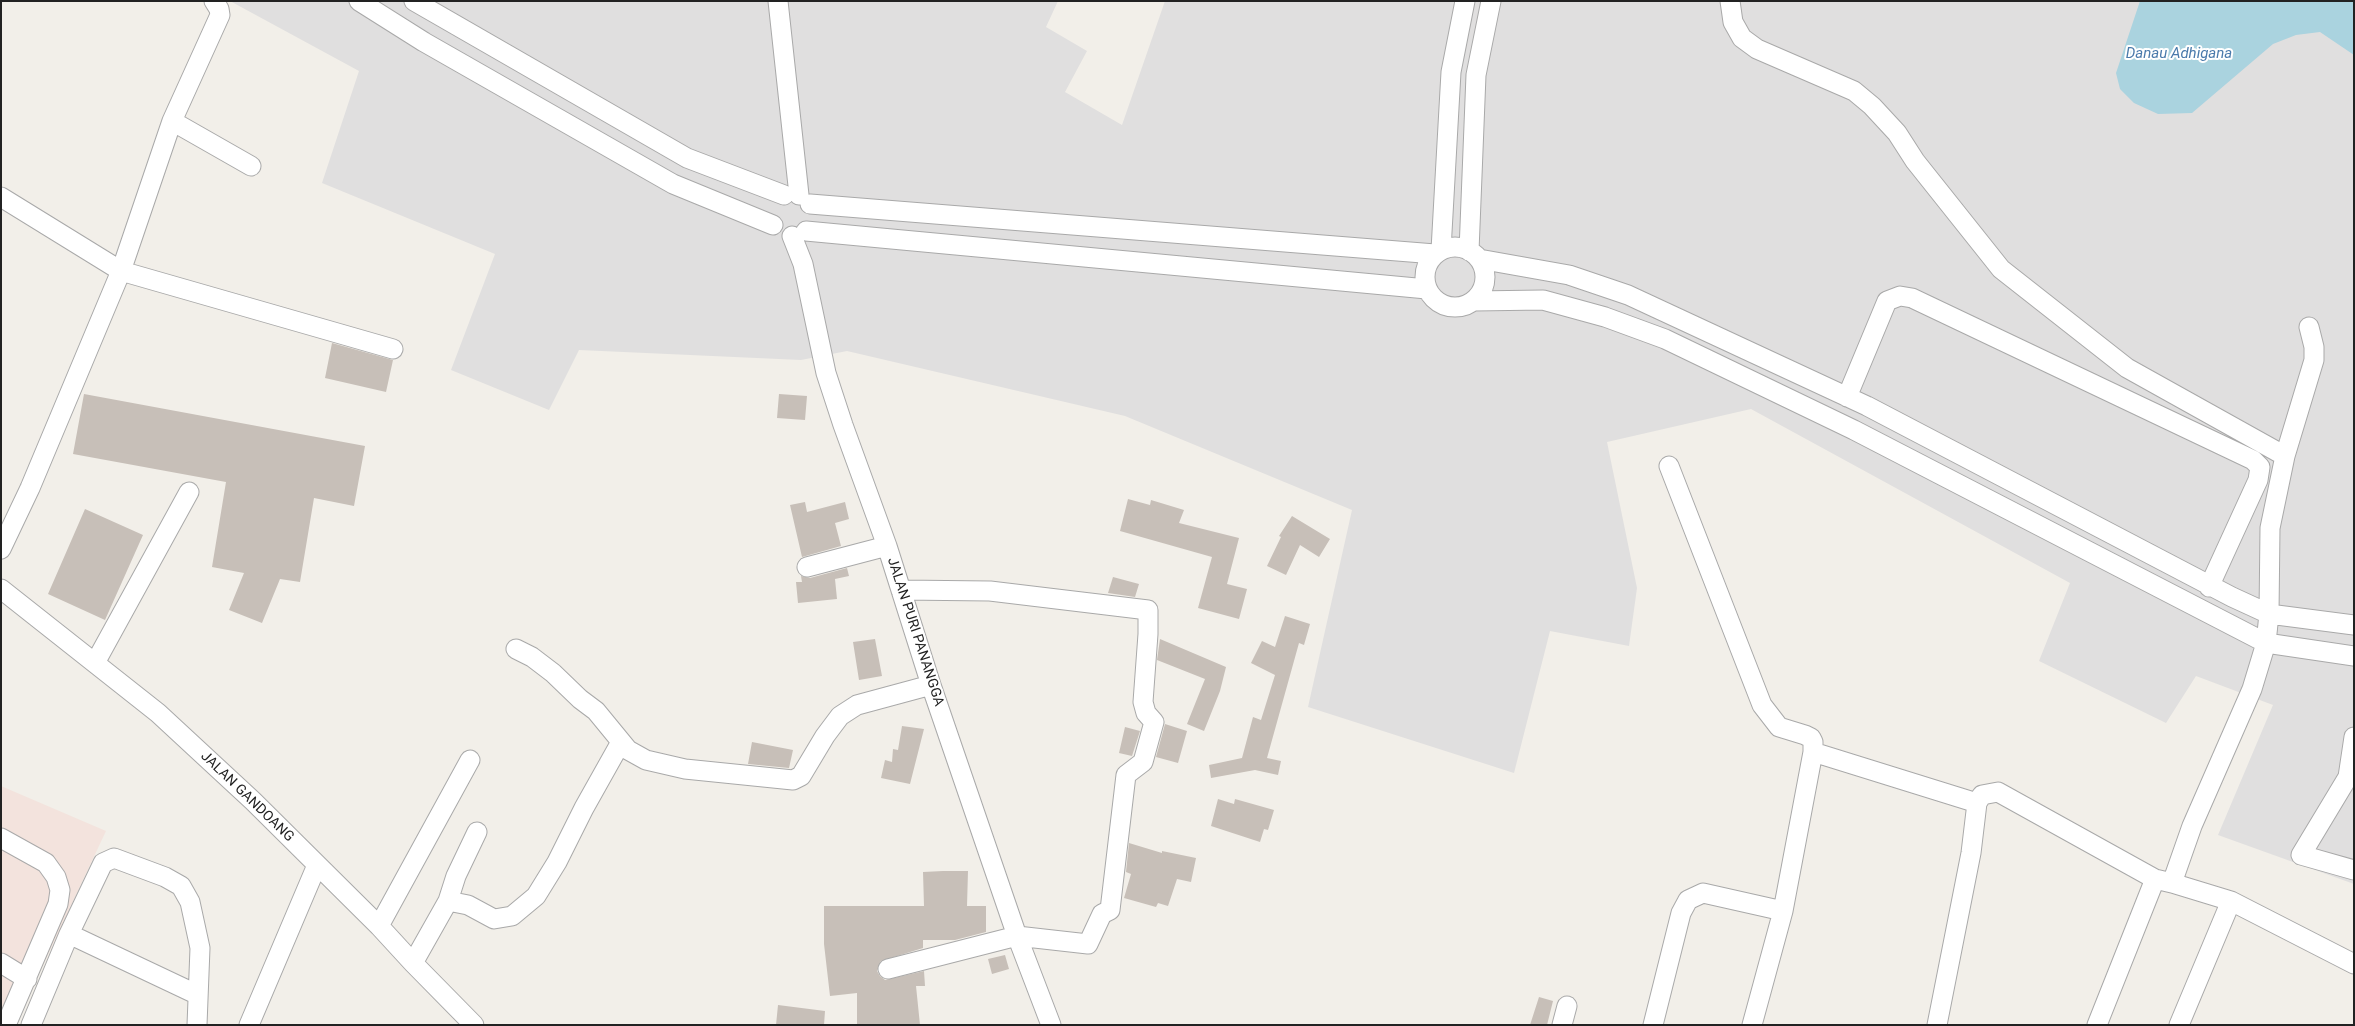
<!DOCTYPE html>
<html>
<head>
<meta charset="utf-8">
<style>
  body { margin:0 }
  #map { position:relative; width:2355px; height:1026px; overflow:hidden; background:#f2efe9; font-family:Roboto,sans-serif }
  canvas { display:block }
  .frame { position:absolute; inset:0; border:2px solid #222; pointer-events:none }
</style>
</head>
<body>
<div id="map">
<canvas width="2355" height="1026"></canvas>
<div class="frame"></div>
</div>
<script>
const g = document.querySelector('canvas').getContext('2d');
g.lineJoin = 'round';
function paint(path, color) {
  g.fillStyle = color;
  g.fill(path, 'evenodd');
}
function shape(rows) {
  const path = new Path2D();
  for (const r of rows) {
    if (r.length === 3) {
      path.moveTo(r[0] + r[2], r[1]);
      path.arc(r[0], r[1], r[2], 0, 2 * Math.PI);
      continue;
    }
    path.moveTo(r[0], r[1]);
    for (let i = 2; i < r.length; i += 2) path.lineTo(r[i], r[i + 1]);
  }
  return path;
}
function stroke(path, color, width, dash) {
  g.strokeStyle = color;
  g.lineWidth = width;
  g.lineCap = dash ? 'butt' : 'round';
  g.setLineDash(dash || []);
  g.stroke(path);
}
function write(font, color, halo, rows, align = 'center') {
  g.font = font + ' Roboto,sans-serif';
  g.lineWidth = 4;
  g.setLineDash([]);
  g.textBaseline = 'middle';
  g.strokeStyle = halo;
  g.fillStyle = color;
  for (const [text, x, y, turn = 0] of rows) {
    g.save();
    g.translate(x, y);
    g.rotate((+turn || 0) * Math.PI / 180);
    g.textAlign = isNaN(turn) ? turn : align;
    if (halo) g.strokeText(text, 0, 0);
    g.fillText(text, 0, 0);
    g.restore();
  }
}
paint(shape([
  [230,1,1058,1,1046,27,1087,51,1065,92,1122,125,1165,1,2354,1,2354,884,2218,835,2273,705,2196,676,2166,723,2039,661,2070,583,1751,409,1607,442,1637,588,1629,646,1550,631,1514,773,1308,707,1352,510,1125,416,847,351,801,360,579,350,549,410,451,370,495,254,322,183,359,71]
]), '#e0dfdf');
paint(shape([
  [1,786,106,831,15,1025,1,1025]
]), '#f3e3dd');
paint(shape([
  [2140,1,2354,1,2354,55,2320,32,2296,35,2273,44,2192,113,2158,114,2134,103,2120,89,2116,73]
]), '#aad3df');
paint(shape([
  [332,343,393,360,386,392,325,378],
  [84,394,365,446,354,506,314,498,300,582,280,579,262,623,229,610,244,573,212,567,226,482,73,454],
  [779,394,807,396,805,420,777,418],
  [1128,499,1150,505,1151,500,1184,510,1179,523,1239,538,1227,584,1247,589,1239,619,1198,608,1212,557,1120,531],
  [805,502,807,512,845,502,849,519,835,523,841,546,802,557,790,505],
  [85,509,143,535,105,620,48,594],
  [1292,516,1330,539,1319,557,1300,545,1286,575,1267,566,1281,537,1279,536],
  [847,568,849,576,835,579,837,599,798,603,796,582,802,582,801,576,810,578],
  [1113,577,1139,584,1135,597,1108,593],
  [1285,616,1310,624,1304,645,1299,643,1267,758,1281,761,1278,775,1255,770,1211,778,1209,765,1242,758,1253,717,1261,720,1275,675,1251,663,1262,641,1275,647],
  [875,639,882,676,859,680,853,642],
  [1160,639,1226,667,1220,691,1204,731,1187,724,1205,679,1157,660],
  [1165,724,1187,731,1178,763,1156,757],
  [902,726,924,729,910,784,881,778,885,760,892,762,893,749,898,750],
  [1125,727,1140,731,1132,756,1119,753],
  [752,742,793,750,789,768,748,764],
  [1218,799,1234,804,1235,799,1274,810,1268,830,1264,829,1260,842,1211,826],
  [1129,843,1162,853,1162,851,1196,858,1191,882,1177,879,1168,906,1158,903,1156,907,1124,898,1131,874,1126,872],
  [943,871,968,871,967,906,986,906,986,932,955,940,923,940,923,948,881,961,877,971,880,976,885,980,924,971,925,986,916,986,920,1025,857,1025,857,993,830,996,824,944,824,906,924,906,923,872],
  [1005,955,1009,969,992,974,988,959],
  [1539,997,1553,1001,1547,1025,1530,1025],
  [778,1005,825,1011,824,1025,776,1025]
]), '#c7bfb8');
const minor = shape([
  [359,1,424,42,673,184,773,225],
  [414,1,687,158,784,195],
  [778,1,799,195],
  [1730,1,1733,22,1742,38,1757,49,1854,91,1872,106,1897,133,1915,161,2001,269,2127,368,2285,456],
  [172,121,251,166],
  [1,197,121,271,393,349],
  [810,204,1435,254],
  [806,231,1427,289],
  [792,236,803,264,826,373,843,425,887,546,931,685,1017,936,1051,1025],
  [1455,277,30],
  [1441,250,1451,72,1465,1],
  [1469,251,1476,75,1491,1],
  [1479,259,1569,275,1628,295,1867,406,2232,597,2269,614,2354,625],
  [1474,301,1543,300,1605,317,1665,339,1854,430,2266,643,2354,656],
  [2309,327,2314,347,2314,360,2285,456,2270,528,2269,614,2266,643,2252,689,2192,826,2172,883,2231,901,2354,964],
  [1847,397,1887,301,1900,296,1912,298,2253,460,2260,467,2258,480,2209,587],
  [1669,466,1762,705,1779,727,1805,735,1811,738,1813,742,1813,752,1783,911,1752,1025],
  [1,549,30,488,121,271,172,121,220,15,219,9,214,1],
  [807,567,887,546],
  [1,589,158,713,253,801,379,926,413,963,474,1025],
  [516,649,532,657,553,673,580,699,596,711,628,750,646,760,685,769,793,780,801,776,825,736,840,716,857,705,931,685],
  [95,663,189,492],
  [2354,737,2348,777,2301,855,2354,870],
  [1813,752,1977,803],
  [1,838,46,863,56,877,60,890,58,904,6,1025],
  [448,901,468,905,494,919,512,916,536,896,557,862,584,808,621,742],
  [379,926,470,760],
  [69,934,198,995],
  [1,963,27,979],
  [413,963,448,901,456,876,477,832],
  [888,969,1017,936,1088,944,1102,914,1110,910,1126,775,1143,762,1154,722,1146,713,1143,702,1148,634,1148,610,990,591,901,590],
  [31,1025,69,934,103,863,114,858,165,877,181,886,190,902,200,948,197,1025],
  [249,1025,317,865],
  [1562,1025,1567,1006],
  [1653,1025,1681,913,1688,900,1703,893,1783,911],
  [1937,1025,1971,853,1977,803,1982,795,1998,792,2155,879,2172,883],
  [2097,1025,2155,879],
  [2179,1025,2231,901]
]);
stroke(minor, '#a9a9a9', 21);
stroke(minor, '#fff', 19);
write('14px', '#222', '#fff', [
  ["JALAN PURI PANANGGA",915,632,72],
  ["JALAN GANDOANG",247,797,44]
]);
write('italic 15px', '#4a7aab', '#fff', [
  ["Danau Adhigana",2179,54]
]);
</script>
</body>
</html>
